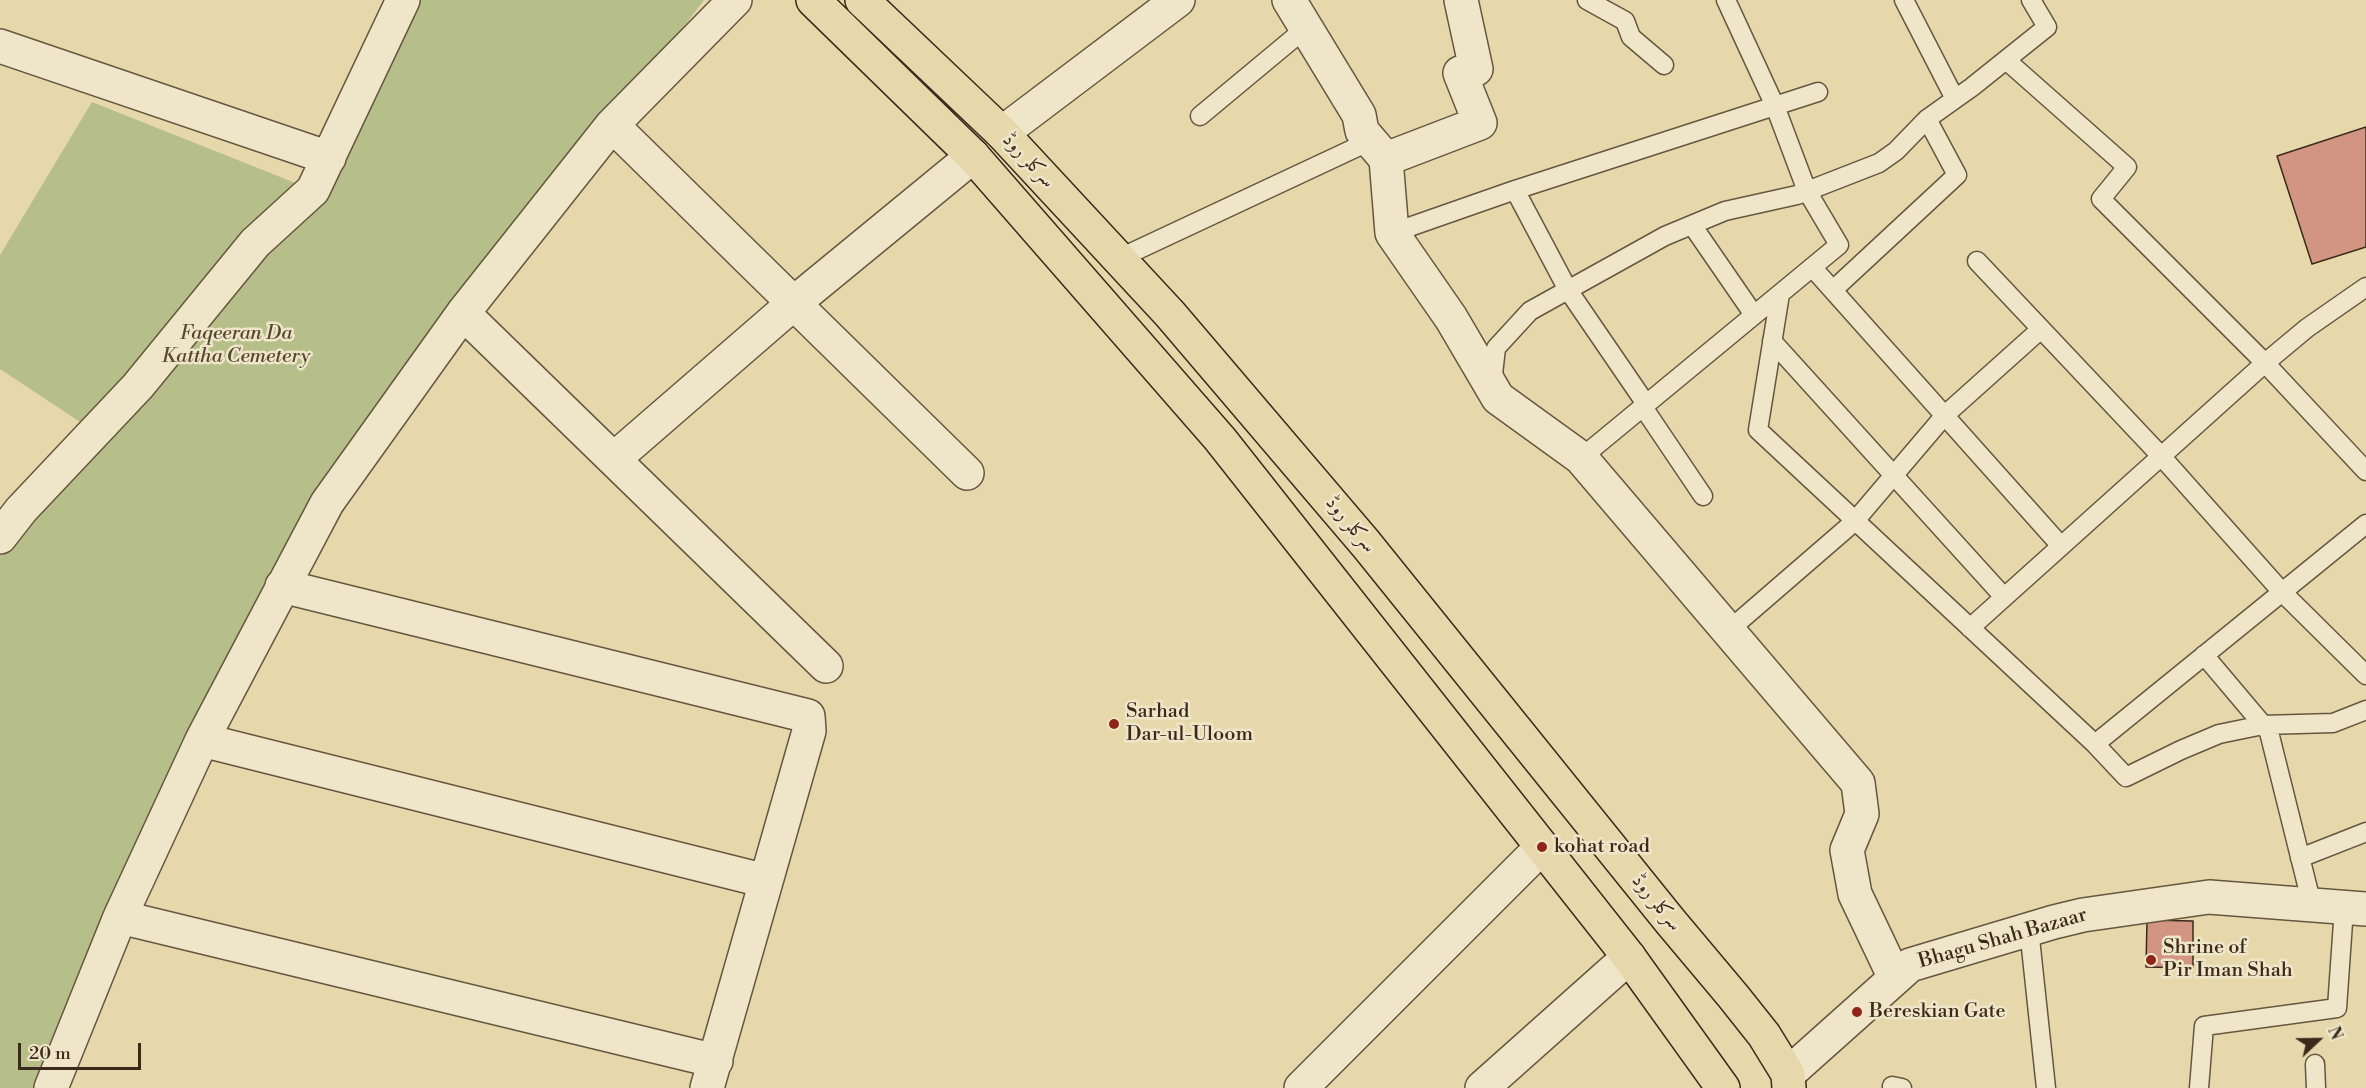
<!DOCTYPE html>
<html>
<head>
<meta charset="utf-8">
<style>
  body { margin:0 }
  #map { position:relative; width:2366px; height:1088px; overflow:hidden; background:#e7d8ac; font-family:"Libre Bodoni",serif }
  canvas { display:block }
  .north { position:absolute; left:2288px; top:1010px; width:60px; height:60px; -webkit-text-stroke:4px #efe6c9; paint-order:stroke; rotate:68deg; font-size:16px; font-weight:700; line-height:24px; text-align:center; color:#3b2a1b }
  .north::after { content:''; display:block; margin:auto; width:21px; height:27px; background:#3b2a1b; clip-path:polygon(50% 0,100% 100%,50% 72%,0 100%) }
  .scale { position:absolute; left:18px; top:1043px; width:123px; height:27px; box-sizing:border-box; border:3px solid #3b2a1b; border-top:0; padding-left:8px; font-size:18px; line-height:21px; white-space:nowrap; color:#3b2a1b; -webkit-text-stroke:4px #efe6c9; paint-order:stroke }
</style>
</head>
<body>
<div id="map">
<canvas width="2366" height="1088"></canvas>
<div class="north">N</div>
<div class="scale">20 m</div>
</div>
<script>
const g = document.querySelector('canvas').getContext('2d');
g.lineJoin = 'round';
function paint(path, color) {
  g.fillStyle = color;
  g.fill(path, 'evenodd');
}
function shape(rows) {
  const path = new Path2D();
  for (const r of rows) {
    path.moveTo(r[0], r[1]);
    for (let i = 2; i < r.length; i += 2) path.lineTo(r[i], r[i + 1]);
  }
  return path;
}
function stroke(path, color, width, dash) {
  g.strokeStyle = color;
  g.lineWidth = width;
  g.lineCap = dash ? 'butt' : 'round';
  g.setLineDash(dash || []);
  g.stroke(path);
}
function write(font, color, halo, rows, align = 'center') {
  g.font = font + ' "Libre Bodoni",Amiri,serif';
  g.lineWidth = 5;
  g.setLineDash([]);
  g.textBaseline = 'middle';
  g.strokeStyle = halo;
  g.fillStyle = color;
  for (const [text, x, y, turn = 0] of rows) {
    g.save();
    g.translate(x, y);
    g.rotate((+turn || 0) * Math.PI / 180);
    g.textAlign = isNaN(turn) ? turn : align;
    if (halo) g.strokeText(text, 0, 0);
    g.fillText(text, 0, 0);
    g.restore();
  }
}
paint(shape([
  [403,0,704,0,414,383,120,917,58,1088,0,1088,0,516,80,422,0,369,0,255,92,102,313,190]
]), '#b6be89');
const building = shape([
  [2366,127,2366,247,2312,264,2277,156,2366,127],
  [2147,920,2193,921,2193,968,2146,967,2147,920]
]);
paint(building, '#d19582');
stroke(building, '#3b2a1b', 1.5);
const service = shape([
  [1587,0,1625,21,1631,37,1664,65],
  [1904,0,1955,99],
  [2006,60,2127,167,2101,199,2265,363,2366,471],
  [1200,116,1307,27],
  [1515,190,1568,290,1646,404],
  [1692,225,1754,315],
  [1392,233,1515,190,1818,92],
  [1118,259,1370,141],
  [1977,261,2161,456,2282,592,2366,675],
  [1812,267,2061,546],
  [1833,290,1957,175,1927,119],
  [1780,294,1758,430,2095,744,2126,777,2181,750,2219,734,2263,725,2333,723,2366,710],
  [1772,341,2004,597],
  [1492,383,1496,348,1530,311,1665,236,1725,211,1797,195,1879,163,1896,151,1927,119,1972,87,2047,27,2031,0],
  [1643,407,1703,496],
  [1581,458,1839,245,1807,191,1775,106,1726,0],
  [1970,628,2265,363,2307,328,2366,287],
  [1728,631,1854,522,1945,415,2041,329],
  [2204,655,2269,732,2312,905],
  [2095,744,2366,524],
  [2300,858,2366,832],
  [2029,929,2046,1088],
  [2315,1064,2316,1088],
  [1892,1086,1902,1088],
  [2199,1088,2204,1026,2337,1008,2344,908]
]);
const minor = shape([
  [1289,0,1359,115,1362,131,1386,159,1392,233,1451,318,1498,398,1581,458,1858,783,1862,814,1847,850,1855,894,1895,978],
  [0,46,329,158],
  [612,125,967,473],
  [1002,133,1178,0],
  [1386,159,1480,123,1460,73,1476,69,1461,0],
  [463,313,826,666],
  [614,459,794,303,973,156],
  [0,537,21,510,138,386,255,243,313,190,403,0],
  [282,586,808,716,809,731,707,1088],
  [202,740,766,881],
  [120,917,716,1061],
  [1788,1074,1910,965,2054,922,2083,915,2209,897,2366,909],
  [51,1088,120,917,202,740,327,503,463,313,612,125,735,0],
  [1301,1088,1542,847],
  [1482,1088,1629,957]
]);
const primary = shape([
  [813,0,973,156,1220,439,1629,957,1723,1088],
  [862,0,1002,133,1170,314,1366,544,1670,921,1733,996,1764,1035,1788,1074,1789,1088]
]);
stroke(service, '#66563f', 21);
stroke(minor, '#66563f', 36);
stroke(primary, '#3b2a1b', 36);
stroke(service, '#efe6c9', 18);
stroke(minor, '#efe6c9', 33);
stroke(primary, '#e7d8ac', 33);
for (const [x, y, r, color] of [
  [1114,724,6,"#8f2418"],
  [1542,847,6,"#8f2418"],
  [2151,960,6,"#8f2418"],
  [1857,1012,6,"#8f2418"]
]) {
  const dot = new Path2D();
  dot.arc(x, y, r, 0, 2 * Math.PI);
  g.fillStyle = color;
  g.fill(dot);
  stroke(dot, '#efe6c9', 2);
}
write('20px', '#3b2a1b', '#efe6c9', [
  ["سرکلر روڈ",1028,161,47],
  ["سرکلر روڈ",1350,525,50],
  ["سرکلر روڈ",1656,903,51],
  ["Bhagu Shah Bazaar",2003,939,-16]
]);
write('italic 20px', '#544831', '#efe6c9', [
  ["Faqeeran Da",236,334],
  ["Kattha Cemetery",236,357]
]);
write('20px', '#3b2a1b', '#efe6c9', [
  ["Sarhad",1126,712],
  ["Dar-ul-Uloom",1126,735],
  ["kohat road",1554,847],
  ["Shrine of",2163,948],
  ["Pir Iman Shah",2163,971],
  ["Bereskian Gate",1869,1012]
], 'left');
</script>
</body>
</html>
